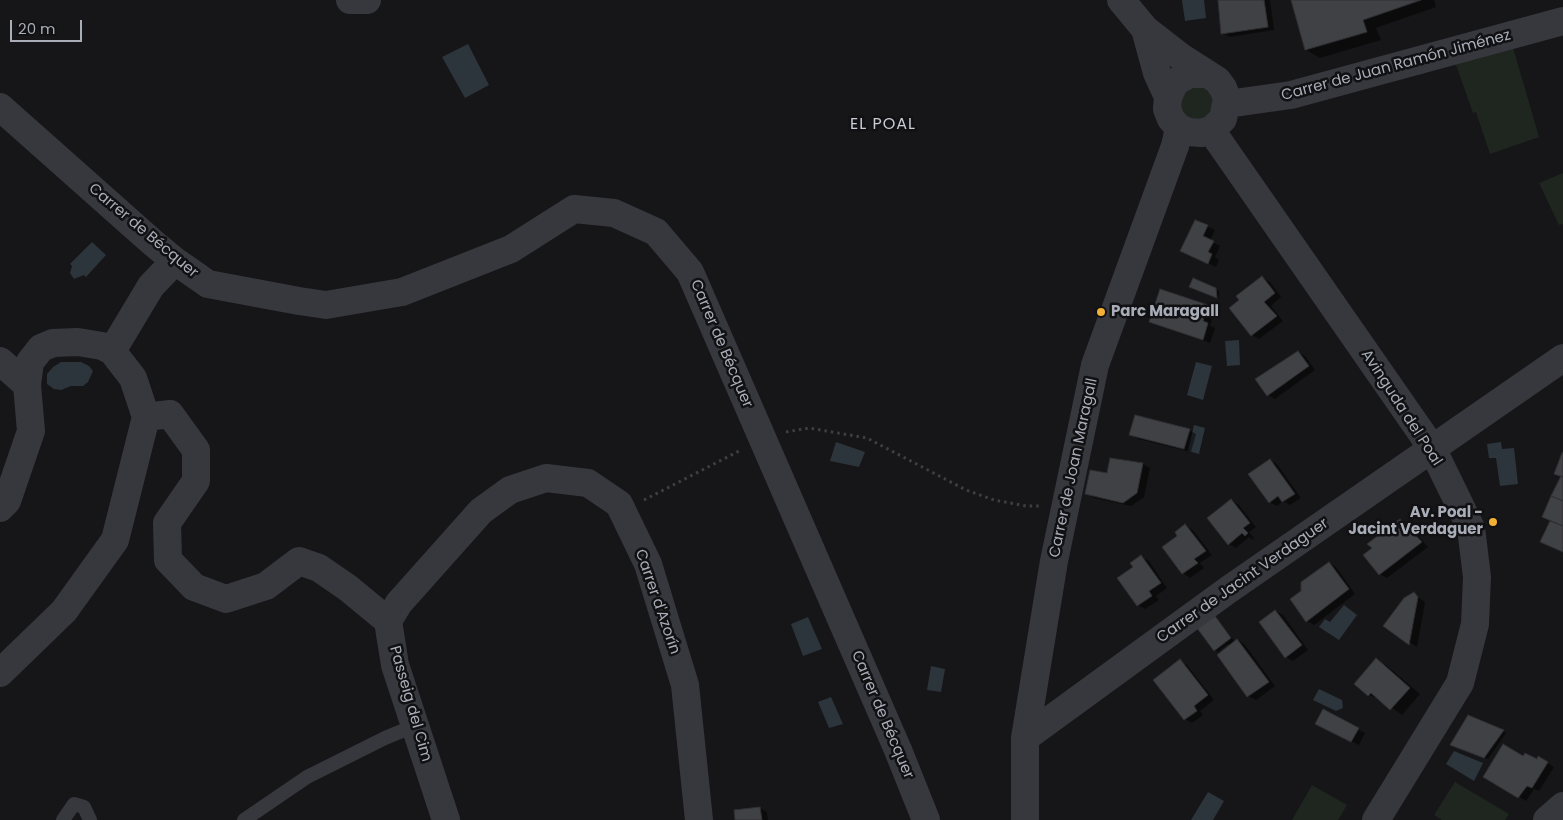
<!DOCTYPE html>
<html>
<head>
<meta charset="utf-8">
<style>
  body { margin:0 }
  #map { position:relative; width:1563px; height:820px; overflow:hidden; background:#161618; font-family:Poppins,sans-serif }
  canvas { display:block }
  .scale { position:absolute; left:10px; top:20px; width:72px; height:22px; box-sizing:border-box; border:2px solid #a8adb8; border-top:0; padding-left:6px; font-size:15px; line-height:18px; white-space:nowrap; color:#a8adb8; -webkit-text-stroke:4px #111113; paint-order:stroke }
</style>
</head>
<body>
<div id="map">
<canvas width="1563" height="820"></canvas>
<div class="scale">20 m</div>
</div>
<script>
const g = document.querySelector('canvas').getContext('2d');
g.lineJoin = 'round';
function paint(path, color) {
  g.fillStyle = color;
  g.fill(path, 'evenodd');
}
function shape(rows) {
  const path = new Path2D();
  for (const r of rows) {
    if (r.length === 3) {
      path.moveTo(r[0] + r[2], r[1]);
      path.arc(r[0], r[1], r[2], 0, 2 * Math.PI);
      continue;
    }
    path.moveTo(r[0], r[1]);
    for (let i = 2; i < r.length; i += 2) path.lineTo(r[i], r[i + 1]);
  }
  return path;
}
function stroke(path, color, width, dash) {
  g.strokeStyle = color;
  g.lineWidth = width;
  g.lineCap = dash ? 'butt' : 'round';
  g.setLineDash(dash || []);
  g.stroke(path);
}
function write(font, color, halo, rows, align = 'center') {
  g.font = font + ' Poppins,sans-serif';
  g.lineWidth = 5;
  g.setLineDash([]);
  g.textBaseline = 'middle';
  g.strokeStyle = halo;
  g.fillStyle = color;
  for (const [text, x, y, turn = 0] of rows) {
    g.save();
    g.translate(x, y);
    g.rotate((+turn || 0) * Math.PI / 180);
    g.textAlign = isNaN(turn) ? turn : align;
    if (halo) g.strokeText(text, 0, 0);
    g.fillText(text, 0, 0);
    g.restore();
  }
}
paint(shape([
  [1512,44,1539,137,1490,154,1476,112,1473,113,1455,62],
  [1197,103,17],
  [1563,173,1563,224,1559,225,1539,183],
  [1455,782,1509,814,1505,820,1442,820,1434,815],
  [1312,785,1347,805,1338,820,1292,820]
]), '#1e261f');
paint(shape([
  [1182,0,1204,0,1206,18,1185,21],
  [468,44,489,85,465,98,442,57],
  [92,242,106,255,86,277,84,275,74,279,70,273,72,266,70,264],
  [1239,340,1240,365,1227,366,1225,341],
  [61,362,81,362,89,366,93,371,88,382,83,386,71,386,61,390,54,389,47,384,47,374,53,367],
  [1196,362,1212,366,1203,400,1187,395],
  [1194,425,1205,428,1199,454,1188,451],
  [836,442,865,452,859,467,830,461],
  [1501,442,1502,449,1514,448,1518,484,1500,486,1496,458,1489,458,1487,444],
  [1344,605,1357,615,1339,640,1319,627,1325,619,1330,622],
  [808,617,822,649,803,656,791,624],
  [931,666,945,669,941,692,927,690],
  [1319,689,1342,700,1343,708,1336,711,1313,700],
  [831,697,843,724,829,728,818,702],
  [1454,751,1483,763,1474,781,1446,764],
  [1208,792,1224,801,1213,820,1191,820]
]), '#2c353c');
paint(shape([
  [1219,0,1270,0,1274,30,1230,37,1222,33],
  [1292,0,1434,0,1436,7,1376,28,1381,40,1320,58,1306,50],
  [1196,221,1215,230,1210,241,1220,246,1215,257,1219,260,1216,267,1189,254],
  [1263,278,1270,282,1281,297,1271,306,1283,321,1259,339,1252,335],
  [1194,288,1215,289,1219,291,1219,298],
  [1207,306,1215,310,1210,326,1215,328,1210,343,1150,321],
  [1298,352,1305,356,1315,370,1275,399,1268,395],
  [1189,430,1196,434,1191,452,1138,439,1131,434],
  [1270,460,1277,464,1301,498,1290,505,1283,501,1277,506,1269,502],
  [1143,464,1150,468,1144,497,1131,506,1094,498,1087,494,1108,474],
  [1232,501,1239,505,1256,527,1249,532,1254,538,1253,540,1249,537,1236,548,1229,544,1209,519],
  [1400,520,1408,525,1428,547,1387,578,1379,574],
  [1185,526,1193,530,1212,555,1200,563,1204,568,1190,578,1183,573,1179,536],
  [1141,557,1149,561,1167,588,1156,596,1159,600,1145,609,1138,605,1119,578,1135,567],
  [1329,563,1336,567,1355,594,1314,625,1307,621,1302,591],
  [1414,594,1425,602,1417,647,1385,626],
  [1275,611,1283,615,1308,650,1293,661,1286,657],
  [1215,617,1235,642,1238,640,1245,645,1275,686,1256,700,1248,696,1228,644,1218,652,1215,650],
  [1376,660,1387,666,1420,694,1402,715,1381,700,1369,695,1355,683],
  [1180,661,1187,665,1214,700,1200,711,1203,715,1192,723,1185,719],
  [1323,711,1365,733,1359,745,1324,728],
  [1503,731,1506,733,1488,759,1454,746],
  [1523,758,1537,761,1539,758,1554,767,1539,791,1534,789,1526,801,1485,776],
  [760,808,767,812,768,820,737,820]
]), '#0007');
const building = shape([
  [1218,0,1264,0,1268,27,1221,34,1218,0],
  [1291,0,1421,0,1363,20,1367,32,1305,50,1291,0],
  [1195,220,1208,225,1203,236,1214,241,1208,252,1212,254,1208,264,1180,251,1195,220],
  [1262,276,1275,293,1264,302,1277,316,1251,336,1229,308,1239,300,1236,296,1262,276],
  [1193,278,1216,288,1217,298,1189,287,1193,278],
  [1160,289,1208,305,1203,321,1208,323,1203,340,1149,322,1160,289],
  [1298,351,1309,366,1267,396,1255,379,1298,351],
  [1135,415,1190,429,1184,449,1129,435,1135,415],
  [1562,453,1563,453,1563,477,1554,474,1562,453],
  [1110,458,1143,463,1137,493,1123,503,1085,494,1090,470,1107,473,1110,458],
  [1270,459,1295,494,1282,502,1278,496,1269,503,1248,474,1270,459],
  [1561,476,1563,477,1563,501,1551,496,1561,476],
  [1551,496,1563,501,1563,526,1542,517,1551,496],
  [1231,499,1250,523,1243,528,1248,533,1245,536,1242,533,1228,545,1207,518,1231,499],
  [1400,519,1422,542,1379,575,1363,555,1372,548,1367,544,1400,519],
  [1550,521,1563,526,1563,552,1540,542,1550,521],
  [1185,524,1206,551,1194,559,1198,563,1182,574,1162,547,1177,536,1175,532,1185,524],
  [1141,555,1161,583,1149,591,1152,596,1137,606,1117,578,1133,567,1130,563,1141,555],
  [1329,562,1349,589,1306,622,1290,599,1301,591,1301,582,1329,562],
  [1414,592,1418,597,1409,645,1383,626,1404,598,1414,592],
  [1275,610,1302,645,1285,658,1259,622,1275,610],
  [1215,616,1231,638,1214,651,1197,628,1215,616],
  [1237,639,1269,682,1247,697,1217,655,1237,639],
  [1376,658,1410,688,1390,710,1371,693,1368,696,1354,684,1376,658],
  [1180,659,1208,695,1194,706,1197,711,1184,720,1153,680,1180,659],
  [1323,709,1359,728,1351,742,1315,724,1323,709],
  [1468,715,1504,730,1484,758,1450,745,1468,715],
  [1503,744,1523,756,1525,753,1537,759,1538,756,1548,762,1532,788,1527,786,1518,798,1483,777,1503,744],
  [760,807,762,820,735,820,734,810,760,807]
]);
paint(building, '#404145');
stroke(building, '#303034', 1);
stroke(shape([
  [786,432,809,428,867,438,966,490,994,500,1026,506,1041,506],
  [644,500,741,450]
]), '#3d3f44', 3, [2.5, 4]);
stroke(shape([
  [63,820,74,804,84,807,90,820],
  [244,820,307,777,385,738,414,726]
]), '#37383d', 14);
stroke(shape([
  [350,0,367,0],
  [1121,0,1145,29,1181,57,1217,80,1223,88,1227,98,1223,119,1211,130,1201,133,1189,132,1179,128,1171,119,1167,109,1168,97,1175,82,1190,74,1207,74],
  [1145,29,1157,73,1168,97],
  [1227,104,1291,95,1563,21],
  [0,107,152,242,175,261,208,284,299,301,326,305,402,292,511,249,574,209,614,213,656,232,690,272,898,750,926,820],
  [1211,130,1432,448,1471,528,1477,577,1475,624,1460,683,1376,820],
  [0,361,27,385],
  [146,417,170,414,196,450,196,481,167,523,168,560,194,587,226,599,266,586,299,561,319,568,348,588,388,621,395,665,446,820],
  [146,417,133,378,112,351,151,286,175,261],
  [0,508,7,501,31,431,27,385,30,362,41,348,53,343,78,342,102,346,112,351],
  [388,621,399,603,481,511,510,490,546,478,588,483,619,504,648,564,685,685,699,820],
  [0,673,64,611,115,540,146,417],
  [1025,738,1228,590,1563,358],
  [1025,820,1025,738,1054,561,1095,365,1175,146,1179,128],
  [1547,820,1563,806]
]), '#37383d', 28);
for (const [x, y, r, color] of [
  [1101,312,5,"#f2b134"],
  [1493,522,5,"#f2b134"]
]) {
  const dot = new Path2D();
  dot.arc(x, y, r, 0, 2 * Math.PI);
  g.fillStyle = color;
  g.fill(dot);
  stroke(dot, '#111113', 2);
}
write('15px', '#a8adb8', '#111113', [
  ["Carrer de Juan Ramón Jiménez",1396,66,-15],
  ["Carrer de Bécquer",143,231,40],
  ["Carrer de Bécquer",721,344,67],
  ["Avinguda del Poal",1401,408,57],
  ["Carrer de Joan Maragall",1074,468,-78],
  ["Carrer de Jacint Verdaguer",1243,581,-35],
  ["Carrer d'Azorín",657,602,71],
  ["Passeig del Cim",410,704,74],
  ["Carrer de Bécquer",882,715,67]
]);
write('bold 15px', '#a8adb8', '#111113', [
  ["Parc Maragall",1111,312],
  ["Av. Poal -",1483,513,"right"],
  ["Jacint Verdaguer",1483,530,"right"]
], 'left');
g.letterSpacing = '1px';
write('16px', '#c9ccd4', '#111113', [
  ["EL POAL",883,125]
]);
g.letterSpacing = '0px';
</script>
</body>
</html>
